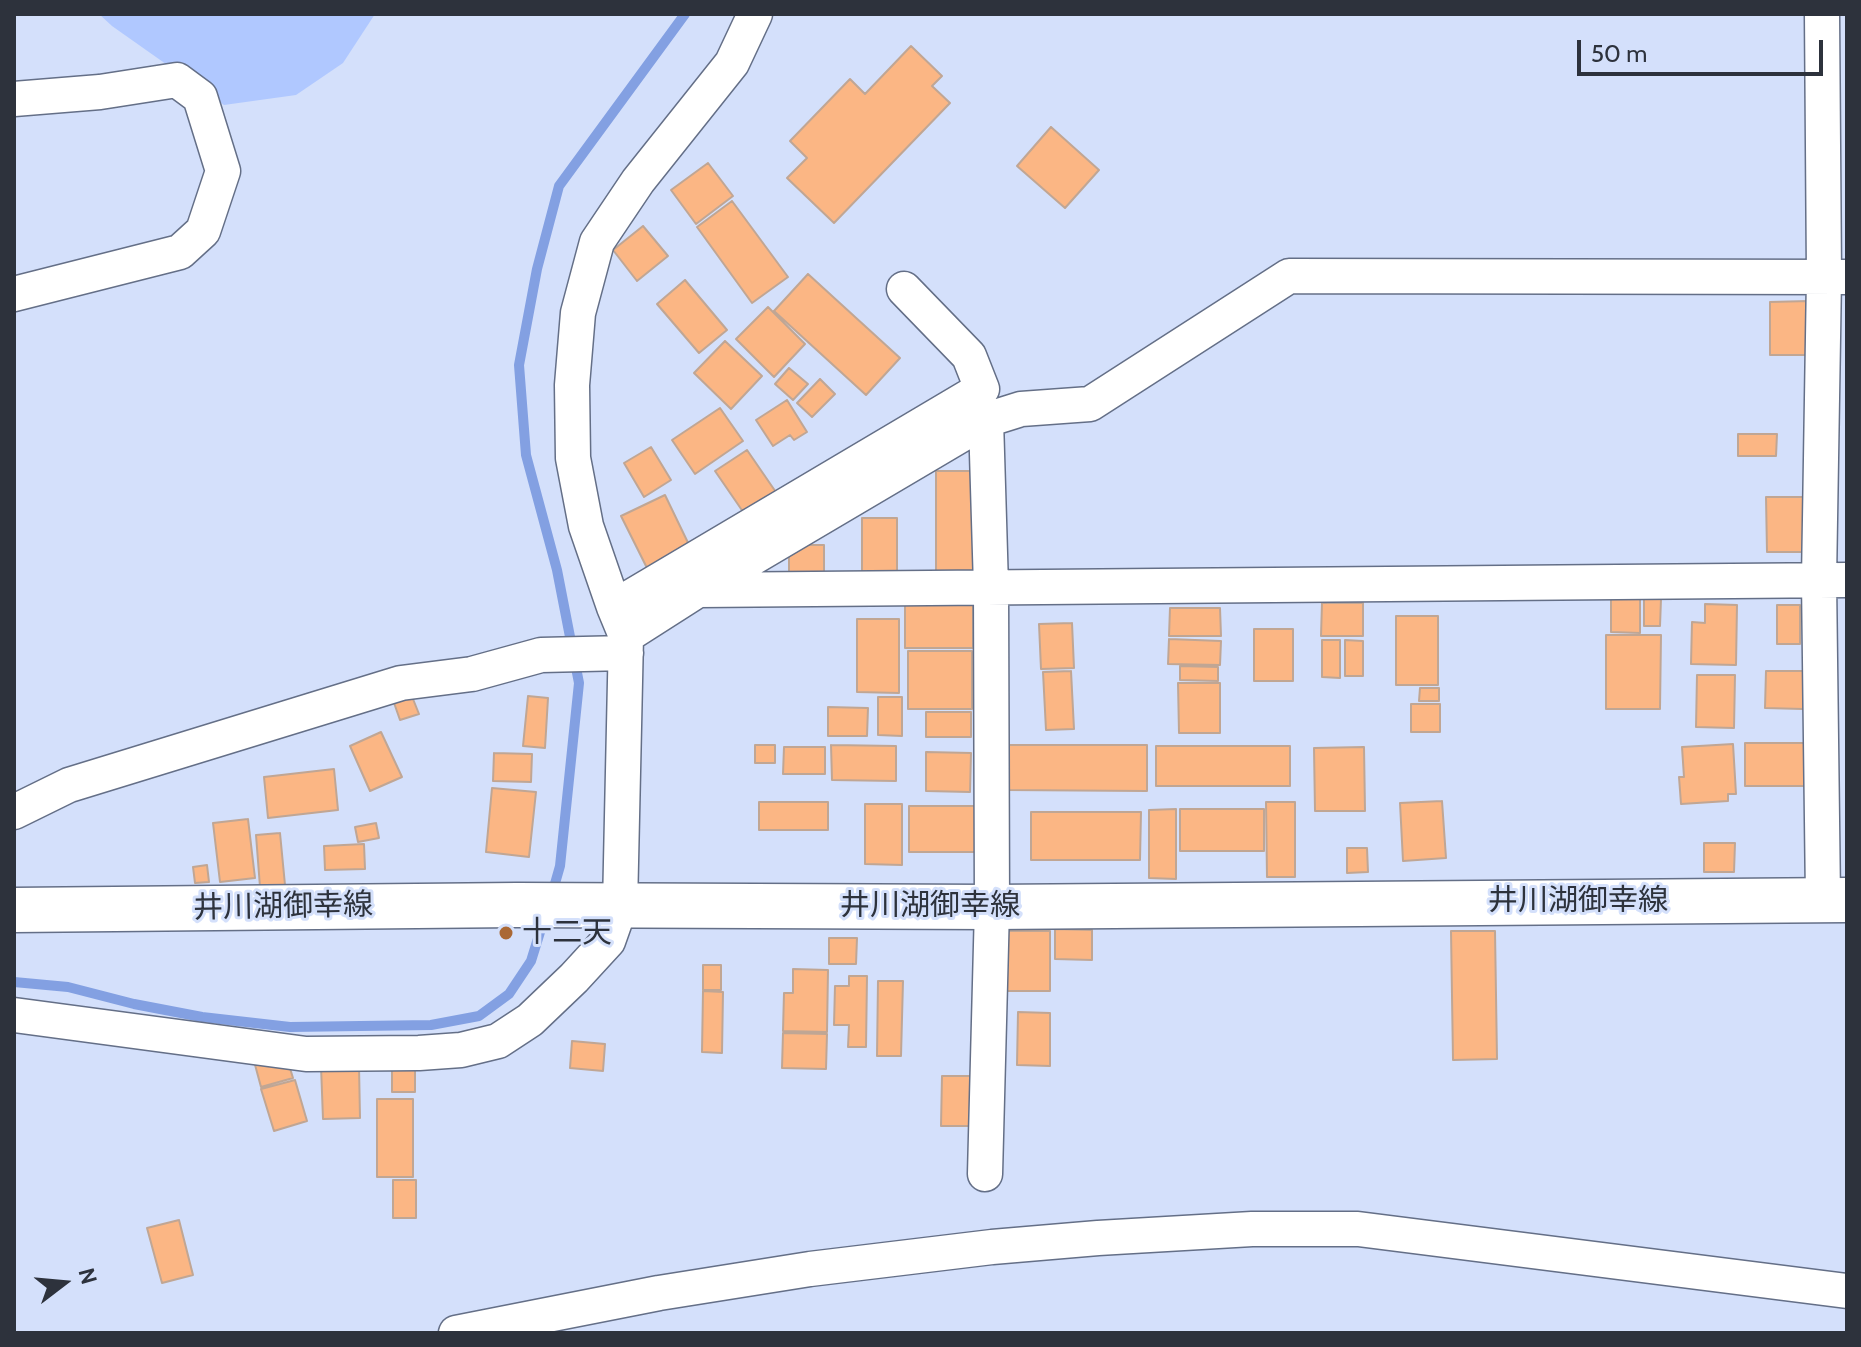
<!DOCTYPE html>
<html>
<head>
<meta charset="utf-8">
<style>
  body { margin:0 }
  #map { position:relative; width:1861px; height:1347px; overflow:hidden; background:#d4e0fb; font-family:Cabin,sans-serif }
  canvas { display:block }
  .frame { position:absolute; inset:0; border:16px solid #2d323c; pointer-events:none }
  .north { position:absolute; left:24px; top:1243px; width:80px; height:80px; -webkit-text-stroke:6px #d4e0fb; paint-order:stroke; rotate:74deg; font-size:22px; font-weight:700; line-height:32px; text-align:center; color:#2d323c }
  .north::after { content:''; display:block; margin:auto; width:28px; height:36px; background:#2d323c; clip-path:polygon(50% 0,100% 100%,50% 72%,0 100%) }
  .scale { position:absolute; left:1577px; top:40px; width:246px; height:36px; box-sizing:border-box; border:4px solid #2d323c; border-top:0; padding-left:10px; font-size:24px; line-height:28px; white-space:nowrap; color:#2d323c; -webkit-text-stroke:6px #d4e0fb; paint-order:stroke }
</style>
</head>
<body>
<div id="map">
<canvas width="1861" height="1347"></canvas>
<div class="frame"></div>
<div class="north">N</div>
<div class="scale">50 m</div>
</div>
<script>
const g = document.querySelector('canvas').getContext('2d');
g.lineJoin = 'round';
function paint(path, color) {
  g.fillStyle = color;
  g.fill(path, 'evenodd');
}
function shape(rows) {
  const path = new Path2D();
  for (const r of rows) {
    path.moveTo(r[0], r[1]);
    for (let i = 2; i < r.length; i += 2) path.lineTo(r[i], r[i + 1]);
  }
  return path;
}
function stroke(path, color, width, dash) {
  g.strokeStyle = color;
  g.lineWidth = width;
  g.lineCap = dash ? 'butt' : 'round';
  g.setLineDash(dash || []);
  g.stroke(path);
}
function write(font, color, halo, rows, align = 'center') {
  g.font = font + ' Cabin,"Noto Sans JP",sans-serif';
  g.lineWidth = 6;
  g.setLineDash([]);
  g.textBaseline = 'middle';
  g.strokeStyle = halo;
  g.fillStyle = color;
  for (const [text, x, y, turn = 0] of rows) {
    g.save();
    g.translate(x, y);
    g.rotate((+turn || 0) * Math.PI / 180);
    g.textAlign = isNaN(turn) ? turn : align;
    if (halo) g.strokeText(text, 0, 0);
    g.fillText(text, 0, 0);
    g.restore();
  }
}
paint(shape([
  [99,14,375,14,343,63,296,95,224,105,112,26]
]), '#b0c8ff');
stroke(shape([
  [552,894,560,866,579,683,557,570,526,455,519,365,537,269,559,186,685,14],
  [14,982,68,987,134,1004,202,1017,290,1027,431,1025,479,1016,509,994,531,961,545,916]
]), '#83a0e2', 10);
const building = shape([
  [911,46,942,76,932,86,950,103,834,223,787,178,807,158,790,141,850,79,865,94,911,46],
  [1051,127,1099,170,1065,208,1017,166,1051,127],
  [708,163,733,196,696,224,671,190,708,163],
  [732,201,788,277,752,303,697,227,732,201],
  [643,226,668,256,637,281,613,250,643,226],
  [808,274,900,358,866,395,774,311,808,274],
  [685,280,727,330,699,353,657,304,685,280],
  [1809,301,1809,355,1770,355,1770,302,1809,301],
  [768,307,805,344,774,377,736,339,768,307],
  [725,341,762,376,731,409,694,373,725,341],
  [789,368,808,384,793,400,775,384,789,368],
  [820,379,835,394,812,417,797,403,820,379],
  [787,400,807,432,794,440,790,435,773,446,756,420,787,400],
  [720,408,743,441,695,474,672,440,720,408],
  [1738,434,1777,434,1776,456,1738,456,1738,434],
  [651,447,671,480,644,497,624,463,651,447],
  [747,450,780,498,748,519,715,471,747,450],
  [936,471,974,471,974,576,936,576,936,471],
  [665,495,692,551,649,572,621,516,665,495],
  [1766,497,1805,497,1805,552,1767,552,1766,497],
  [862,518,897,518,897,573,862,573,862,518],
  [789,545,824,545,824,579,789,579,789,545],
  [1611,597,1640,598,1640,633,1611,632,1611,597],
  [1644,599,1661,599,1660,626,1644,626,1644,599],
  [905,602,973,602,973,648,905,648,905,602],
  [1322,603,1363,603,1363,636,1321,636,1322,603],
  [1705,604,1737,605,1736,665,1691,664,1692,622,1705,623,1705,604],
  [1777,605,1800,605,1800,644,1777,644,1777,605],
  [1170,608,1220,608,1221,636,1169,636,1170,608],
  [1396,616,1438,616,1438,685,1396,685,1396,616],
  [857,619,899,619,899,693,857,692,857,619],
  [1072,623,1074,668,1041,669,1039,624,1072,623],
  [1254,629,1293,629,1293,681,1254,681,1254,629],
  [1606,635,1661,635,1660,709,1606,709,1606,635],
  [1169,639,1221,641,1220,665,1168,664,1169,639],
  [1322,640,1340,640,1340,678,1322,677,1322,640],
  [1345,640,1363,641,1363,676,1345,676,1345,640],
  [908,651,972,651,972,709,908,709,908,651],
  [1180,666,1218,667,1218,681,1180,680,1180,666],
  [1071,671,1074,729,1046,730,1043,672,1071,671],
  [1766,671,1803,671,1803,709,1765,708,1766,671],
  [1697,675,1735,675,1734,728,1696,727,1697,675],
  [1178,683,1220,683,1220,733,1179,733,1178,683],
  [1420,688,1439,688,1439,701,1419,701,1420,688],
  [411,694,419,714,400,720,393,700,411,694],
  [528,696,548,698,545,748,523,746,528,696],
  [878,697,902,697,902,736,878,735,878,697],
  [1411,704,1440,704,1440,732,1411,732,1411,704],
  [828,707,868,708,867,736,828,736,828,707],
  [926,712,971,712,971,737,926,737,926,712],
  [381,732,402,777,370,791,350,746,381,732],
  [1745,743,1808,743,1809,786,1745,786,1745,743],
  [1733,744,1736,794,1728,794,1728,801,1681,804,1679,777,1684,777,1682,747,1733,744],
  [755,745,775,745,775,763,755,763,755,745],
  [831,745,896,746,896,781,832,780,831,745],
  [1006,745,1147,745,1147,791,1006,790,1006,745],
  [1156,746,1290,746,1290,786,1156,786,1156,746],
  [784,747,825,747,825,774,783,774,784,747],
  [1364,747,1365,811,1315,811,1314,748,1364,747],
  [926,752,971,753,970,792,926,791,926,752],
  [494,753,532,754,531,782,493,781,494,753],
  [334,769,338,810,268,818,264,777,334,769],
  [492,788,536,792,529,857,486,852,492,788],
  [1442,801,1446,858,1403,861,1400,803,1442,801],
  [759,802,828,802,828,830,759,830,759,802],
  [1266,802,1295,802,1295,877,1267,877,1266,802],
  [865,804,902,804,902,865,865,864,865,804],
  [909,806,977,806,977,852,909,852,909,806],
  [1176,809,1176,879,1149,878,1149,810,1176,809],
  [1180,809,1264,809,1264,851,1180,851,1180,809],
  [1031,812,1141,812,1140,860,1031,860,1031,812],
  [248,819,255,878,220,882,213,823,248,819],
  [376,823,379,838,358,842,355,827,376,823],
  [280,833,285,885,260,887,256,835,280,833],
  [1704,843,1735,843,1734,872,1704,872,1704,843],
  [364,844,365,869,325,870,324,846,364,844],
  [1347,848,1367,848,1368,872,1347,873,1347,848],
  [207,865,209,882,195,883,193,867,207,865],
  [1055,929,1092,930,1092,960,1055,959,1055,929],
  [1007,931,1050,931,1050,991,1007,991,1007,931],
  [1451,931,1495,931,1497,1059,1453,1060,1451,931],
  [829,938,857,938,856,964,829,964,829,938],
  [703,965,721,965,721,990,703,990,703,965],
  [793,969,828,970,827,1032,783,1031,784,993,793,993,793,969],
  [849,976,867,976,866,1047,848,1047,849,1025,834,1025,835,986,849,986,849,976],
  [878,981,903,981,901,1056,877,1056,878,981],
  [703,991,723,992,722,1053,702,1052,703,991],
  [1018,1012,1050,1013,1050,1066,1017,1065,1018,1012],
  [783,1033,827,1034,826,1069,782,1068,783,1033],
  [572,1041,605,1044,603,1071,570,1068,572,1041],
  [254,1061,289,1065,293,1078,261,1087,254,1061],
  [321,1066,359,1066,360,1118,323,1119,321,1066],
  [392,1067,415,1067,415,1092,392,1092,392,1067],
  [942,1076,976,1076,975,1126,941,1126,942,1076],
  [295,1080,307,1121,274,1131,261,1089,295,1080],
  [377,1099,413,1099,413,1177,377,1177,377,1099],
  [393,1180,416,1180,416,1218,393,1218,393,1180],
  [179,1220,193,1275,162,1283,147,1228,179,1220]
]);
paint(building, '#fbb684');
stroke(building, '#c0a694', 2);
const minor = shape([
  [1822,14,1824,277,1819,580,1823,899],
  [14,99,100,92,177,80,200,97,223,171,203,231,180,252,14,294],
  [699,590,1847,580],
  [614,607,982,389,969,356,904,289],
  [626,636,698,590,986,420,1021,409,1090,404,1289,276,1847,277],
  [14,812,69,785,401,683,472,674,541,655,626,653],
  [14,1015,306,1054,419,1053,461,1050,498,1041,530,1020,574,978,608,941,620,907,626,636,614,607,586,526,573,458,572,385,578,313,597,242,638,181,732,63,755,14],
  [985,1174,992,907,991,587,986,420],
  [456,1333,659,1293,810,1269,992,1247,1098,1238,1252,1229,1358,1229,1847,1291]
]);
const primary = shape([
  [14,910,517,905,992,907,1847,900]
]);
stroke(minor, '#646f87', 37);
stroke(primary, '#646f87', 47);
stroke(minor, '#fff', 34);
stroke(primary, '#fff', 44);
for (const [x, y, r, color] of [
  [506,933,8,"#aa6834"]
]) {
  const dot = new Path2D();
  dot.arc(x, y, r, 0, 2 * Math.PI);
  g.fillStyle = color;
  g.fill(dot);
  stroke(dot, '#d4e0fb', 3);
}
write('30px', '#2d323c', '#d4e0fb', [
  ["井川湖御幸線",1578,901],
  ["井川湖御幸線",930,906],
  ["井川湖御幸線",283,907,-1]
]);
write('30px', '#2d323c', '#d4e0fb', [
  ["十二天",522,933]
], 'left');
</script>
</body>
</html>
